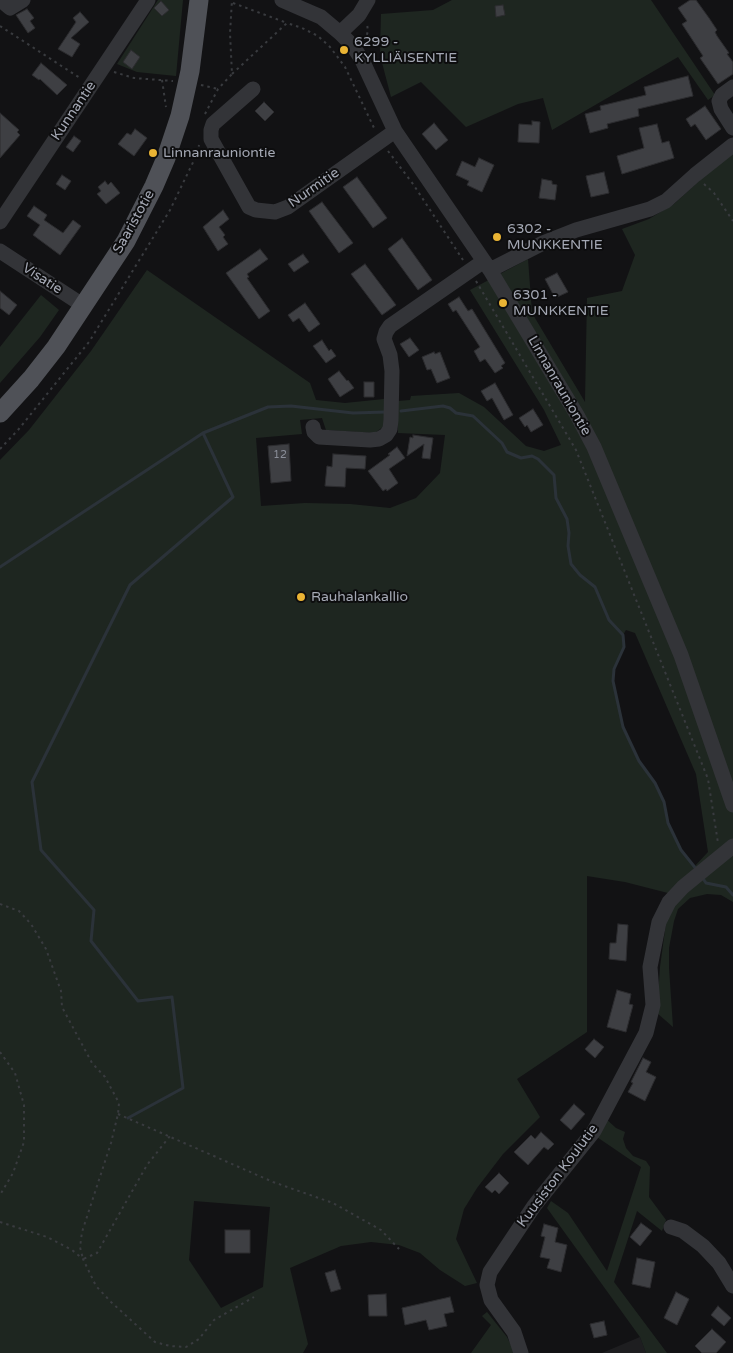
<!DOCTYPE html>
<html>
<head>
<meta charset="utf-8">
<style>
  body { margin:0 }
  canvas { display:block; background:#121214 }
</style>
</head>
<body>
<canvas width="733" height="1353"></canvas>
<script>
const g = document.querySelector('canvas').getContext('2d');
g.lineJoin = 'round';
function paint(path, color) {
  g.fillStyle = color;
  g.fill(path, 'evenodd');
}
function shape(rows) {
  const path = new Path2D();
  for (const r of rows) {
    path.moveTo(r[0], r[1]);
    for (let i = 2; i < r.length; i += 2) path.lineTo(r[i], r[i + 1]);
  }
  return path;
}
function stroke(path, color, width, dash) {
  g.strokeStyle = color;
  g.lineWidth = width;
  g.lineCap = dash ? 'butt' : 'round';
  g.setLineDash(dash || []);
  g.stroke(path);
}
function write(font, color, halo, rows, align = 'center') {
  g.font = font + ' "Varela Round",sans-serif';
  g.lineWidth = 4;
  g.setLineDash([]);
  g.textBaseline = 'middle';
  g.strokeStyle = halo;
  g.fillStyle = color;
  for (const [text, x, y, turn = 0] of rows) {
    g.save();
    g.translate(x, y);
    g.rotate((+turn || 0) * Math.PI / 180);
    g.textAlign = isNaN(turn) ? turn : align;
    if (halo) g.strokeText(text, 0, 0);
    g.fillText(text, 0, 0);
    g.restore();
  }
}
paint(shape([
  [640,1337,646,1353,602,1353]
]), '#1e1e20');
paint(shape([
  [158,0,183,0,176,76,137,72,117,64],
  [452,0,651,0,715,95,708,100,678,57,552,130,543,98,518,104,466,127,421,82,391,97,380,55,381,14,433,10],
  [733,152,733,902,721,895,707,894,690,898,678,909,674,921,669,948,669,968,673,1027,657,1013,660,967,666,923,668,893,625,882,587,876,587,1032,517,1079,540,1117,503,1154,477,1188,464,1209,456,1239,477,1283,465,1286,440,1270,420,1253,399,1245,371,1242,341,1246,290,1268,308,1344,303,1353,0,1353,0,460,29,430,91,351,147,270,310,383,316,400,345,403,384,399,384,426,375,433,326,430,322,418,300,420,302,434,256,438,261,506,305,503,350,504,390,508,416,498,440,473,445,435,398,433,398,401,410,400,411,396,459,393,484,407,526,446,544,451,561,445,544,410,470,290,528,259,532,313,585,402,587,298,622,291,635,255,622,229,649,219,674,204,726,156],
  [626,630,635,633,696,774,708,852,694,867,681,850,668,823,664,802,655,783,639,761,623,727,613,681,614,669,624,647,623,635],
  [194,1201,270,1207,263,1287,221,1308,189,1260],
  [41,295,59,310,40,337,0,383,0,347],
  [605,1118,616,1128,625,1132,623,1139,626,1148,633,1156,646,1161,650,1167,649,1197,666,1220,662,1231,637,1211,614,1282,667,1353,646,1353,640,1337,547,1208,551,1201,568,1213,607,1271,641,1167,594,1135],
  [487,1312,507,1337,515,1353,471,1353,491,1325,482,1316]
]), '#1e2620');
stroke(shape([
  [401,411,443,406,450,408,456,413,473,416,502,443,507,452,521,458,532,456,538,459,554,475,556,498,567,519,569,533,568,546,571,564,580,575,595,587,609,620,623,635,624,647,614,669,613,681,623,727,639,761,655,783,664,802,668,823,681,850,697,870],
  [0,567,203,433,268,407,291,406,353,413,386,412],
  [702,877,706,883,726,887,733,895],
  [128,1118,183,1088,172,997,138,1001,91,941,94,910,41,850,32,782,130,585,233,497,203,433]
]), '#2b3239', 3);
const building = shape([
  [690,0,696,0,709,18,717,30,715,32,717,36,729,53,727,54,733,62,733,74,718,84,700,58,703,56,682,24,687,21,678,8,690,0],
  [161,1,169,10,162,16,154,8,161,1],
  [503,5,505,15,496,17,495,6,503,5],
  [27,9,34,18,30,21,35,28,28,33,16,15,27,9],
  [80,12,89,22,71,38,80,44,72,57,58,49,76,22,73,18,80,12],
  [131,50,140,57,132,69,123,62,131,50],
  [41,63,67,85,57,95,40,79,39,80,32,75,41,63],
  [688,76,693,96,638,109,639,116,607,124,608,128,590,133,585,114,601,110,600,106,646,95,644,87,688,76],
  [264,102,274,112,265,121,255,111,264,102],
  [705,106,721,129,706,140,695,124,691,127,686,119,705,106],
  [0,113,19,130,17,132,20,135,0,158,0,113],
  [532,121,540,122,539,143,518,142,519,124,532,125,532,121],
  [434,123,448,140,436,150,422,134,434,123],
  [657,124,662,143,669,141,674,158,622,174,617,156,644,148,639,128,657,124],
  [135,129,147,138,134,156,118,144,127,133,131,135,135,129],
  [74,136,81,141,73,152,66,147,74,136],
  [479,158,494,165,482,192,467,185,469,181,456,175,462,161,475,167,479,158],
  [604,172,609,193,591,197,586,176,604,172],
  [62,175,71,181,65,190,56,184,62,175],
  [357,177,387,218,373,228,343,187,357,177],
  [542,179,552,181,552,184,557,185,555,200,539,198,542,179],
  [105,181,108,185,111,182,120,193,106,204,97,194,101,191,98,187,105,181],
  [322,202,353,243,339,253,309,211,322,202],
  [34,206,47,215,44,220,63,233,73,220,81,226,60,255,33,235,40,225,27,216,34,206],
  [223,210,229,219,219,227,225,235,223,237,228,244,218,251,203,227,223,210],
  [402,238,432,280,418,290,388,249,402,238],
  [260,249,268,259,247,274,249,277,247,278,270,311,259,319,226,273,260,249],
  [303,254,309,262,294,272,288,264,303,254],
  [365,264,396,305,382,315,351,274,365,264],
  [557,273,568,292,555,298,545,279,557,273],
  [0,291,17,305,9,315,0,308,0,291],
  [459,297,468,311,472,309,505,363,501,366,503,368,495,373,485,359,480,362,474,351,480,347,456,310,453,312,448,304,459,297],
  [305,303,320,324,309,332,299,318,293,322,288,315,305,303],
  [410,338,419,350,409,357,400,344,410,338],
  [322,340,329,351,331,349,336,356,326,363,313,346,322,340],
  [434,352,435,354,440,352,450,378,437,383,431,369,427,370,422,357,434,352],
  [339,371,347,381,348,380,354,388,340,397,328,379,339,371],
  [364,382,374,382,374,397,364,397,364,382],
  [495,383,513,415,504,420,492,398,487,401,481,391,495,383],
  [533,409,543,425,531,432,527,425,525,427,519,418,533,409],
  [413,435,433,438,430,459,422,458,424,444,407,456,410,437,413,438,413,435],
  [289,444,291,481,271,483,268,446,289,444],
  [397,447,405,458,389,469,398,483,387,491,386,489,383,491,368,471,390,455,388,454,397,447],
  [333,454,366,456,365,469,346,468,345,487,325,486,327,466,332,467,333,454],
  [618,924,628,925,626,961,609,959,610,943,616,943,618,924],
  [617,990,631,994,629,1004,633,1005,626,1032,607,1027,617,990],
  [594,1039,604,1047,595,1058,585,1049,594,1039],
  [643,1058,651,1062,646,1072,656,1077,645,1101,628,1092,633,1083,631,1082,643,1058],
  [574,1104,585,1114,571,1130,560,1120,574,1104],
  [541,1132,554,1144,548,1150,544,1147,528,1165,514,1152,531,1135,535,1139,541,1132],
  [499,1173,509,1183,499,1194,495,1190,492,1193,485,1187,499,1173],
  [641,1223,652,1231,640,1246,630,1237,641,1223],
  [544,1224,558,1228,555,1242,567,1245,561,1272,547,1268,550,1259,540,1257,545,1237,541,1236,544,1224],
  [225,1230,250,1230,250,1253,225,1253,225,1230],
  [637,1258,655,1262,650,1288,632,1284,637,1258],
  [335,1270,341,1289,331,1292,325,1273,335,1270],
  [676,1292,689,1299,677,1325,664,1318,676,1292],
  [386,1294,387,1316,369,1316,368,1295,386,1294],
  [450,1297,454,1312,444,1314,447,1326,429,1330,426,1320,405,1325,402,1308,450,1297],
  [718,1306,731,1318,724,1326,711,1315,718,1306],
  [604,1321,607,1335,594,1338,590,1324,604,1321],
  [712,1329,726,1342,716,1353,702,1353,695,1346,712,1329]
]);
paint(building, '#3e3f43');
stroke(building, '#2c2c2f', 1);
stroke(shape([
  [233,3,287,23],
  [0,26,80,78],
  [365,41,368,31,367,24],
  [114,72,134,78,173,81],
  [232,74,287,23,302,28,318,36,330,47,345,67,375,130],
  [162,80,166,107],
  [201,85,218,89],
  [205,114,218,89,232,74,230,33,232,0],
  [184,150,204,153],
  [388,151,413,184,463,260],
  [704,184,714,193,733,221],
  [476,281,576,450,708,779,718,843],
  [0,449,18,430,89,342,170,210,198,152,199,145],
  [0,904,19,911,31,924,46,949,61,991,62,1007,92,1063,105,1077,119,1103,118,1114,111,1143,82,1232,80,1247,83,1259,97,1253,147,1165,170,1136],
  [0,1052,15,1073,24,1105,24,1142,13,1173,0,1195],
  [118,1114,273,1182,333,1203,381,1230,399,1249],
  [0,1222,47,1237,72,1250,83,1259,96,1286,111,1302,155,1342,170,1346,186,1347,199,1339,214,1320,254,1297]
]), '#393b3f', 2, [2.5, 4]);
stroke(shape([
  [1,0,10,8,23,0],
  [282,0,321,17,340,33,353,46,362,60,395,131,490,270,577,415,594,447,681,655,733,805],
  [340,33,359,15,368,0],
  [733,87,722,95,719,101,721,109,733,128],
  [253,89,213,124,211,130,211,139,249,207,256,210,275,212,288,207,395,131],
  [0,222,148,0],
  [0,251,84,306],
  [490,270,543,243,576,230,650,209,666,201,695,175,733,145],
  [313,427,314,432,319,437,370,440,379,439,386,435,390,429,391,420,392,371,390,355,384,339,386,332,390,326,484,261],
  [671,1227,683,1231,703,1246,719,1263,733,1286],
  [521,1353,514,1332,491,1300,487,1285,490,1272,534,1206,594,1131,646,1033,653,1005,650,967,659,922,669,902,683,887,733,846]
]), '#333438', 15);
stroke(shape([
  [0,413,31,379,56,347,126,241,154,186,166,158,180,116,190,71,199,0]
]), '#4f5157', 19);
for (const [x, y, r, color] of [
  [344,50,5,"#eab434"],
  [153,153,5,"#eab434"],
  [497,237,5,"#eab434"],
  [503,303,5,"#eab434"],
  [301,597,5,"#eab434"]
]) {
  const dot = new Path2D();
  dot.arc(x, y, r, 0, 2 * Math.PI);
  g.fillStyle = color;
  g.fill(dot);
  stroke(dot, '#0d0d0e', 2);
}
write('11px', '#8a8e98', null, [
  ["12",280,455]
]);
write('14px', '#a4a8b4', '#0d0d0e', [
  ["6299 -",354,42],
  ["KYLLIÄISENTIE",354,58],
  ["Linnanrauniontie",163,153],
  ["6302 -",507,229],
  ["MUNKKENTIE",507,245],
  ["6301 -",513,295],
  ["MUNKKENTIE",513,311],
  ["Rauhalankallio",311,597]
], 'left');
write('14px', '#a4a8b4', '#0d0d0e', [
  ["Kunnantie",74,111,-56],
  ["Nurmitie",314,188,-35],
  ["Saaristotie",134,222,-61],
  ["Visatie",42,279,33],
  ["Linnanrauniontie",559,386,60],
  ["Kuusiston Koulutie",558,1176,-53]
]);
</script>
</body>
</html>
